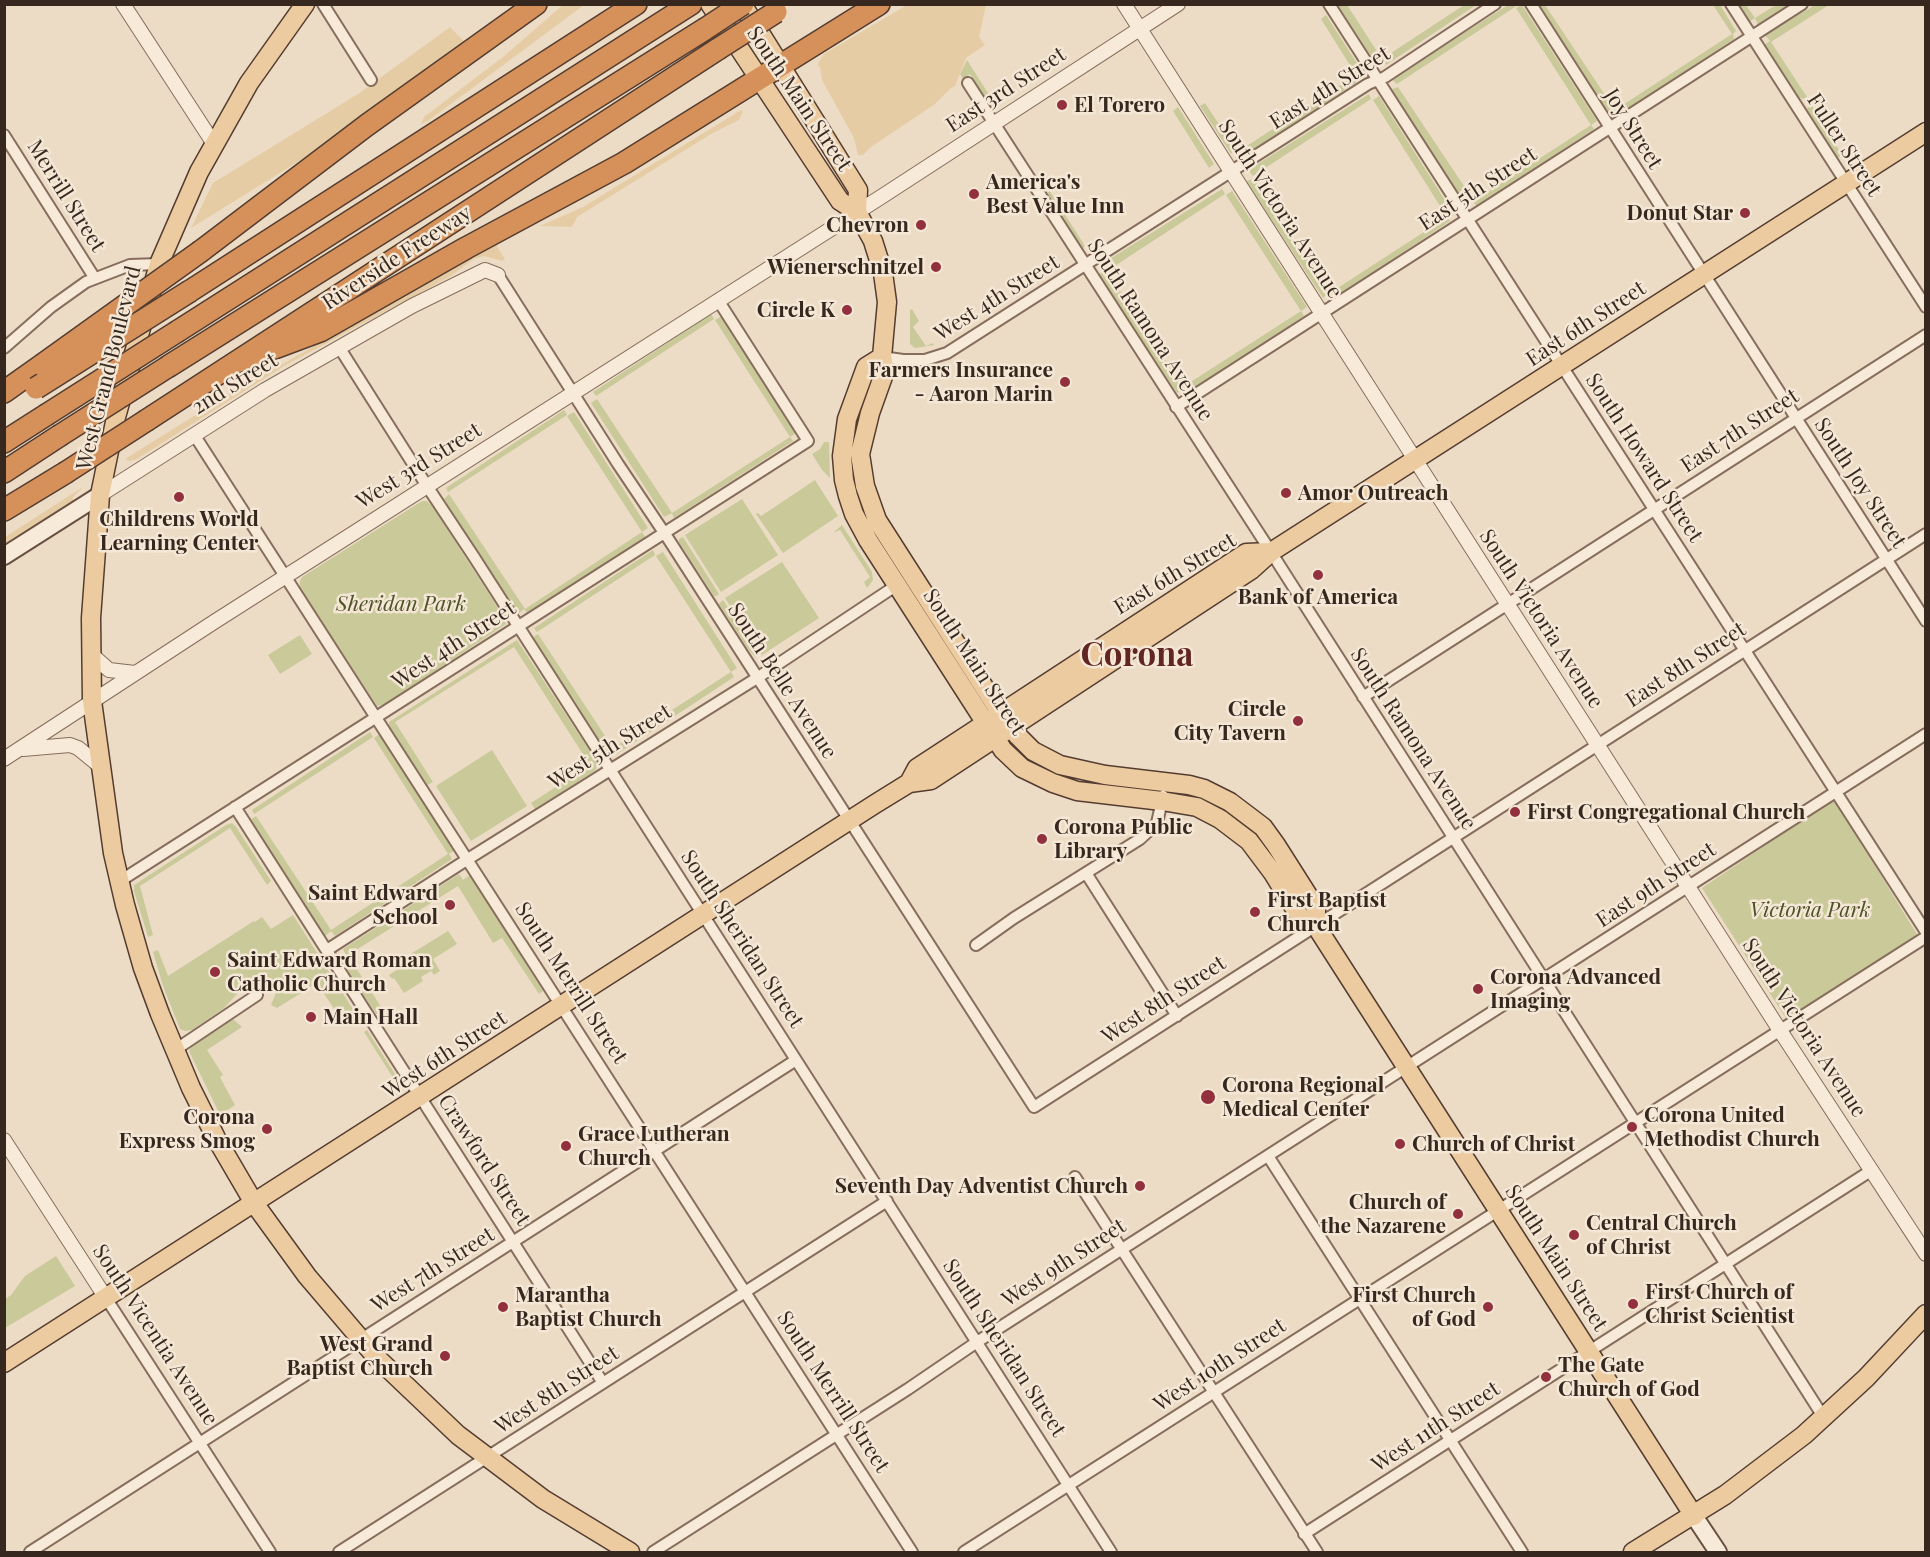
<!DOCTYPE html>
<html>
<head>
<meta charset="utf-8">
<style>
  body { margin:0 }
  #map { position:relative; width:1930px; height:1557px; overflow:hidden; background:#ecdcc6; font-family:"Playfair Display",serif }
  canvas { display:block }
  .frame { position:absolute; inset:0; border:6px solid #37281f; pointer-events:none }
</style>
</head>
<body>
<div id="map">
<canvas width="1930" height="1557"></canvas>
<div class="frame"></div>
</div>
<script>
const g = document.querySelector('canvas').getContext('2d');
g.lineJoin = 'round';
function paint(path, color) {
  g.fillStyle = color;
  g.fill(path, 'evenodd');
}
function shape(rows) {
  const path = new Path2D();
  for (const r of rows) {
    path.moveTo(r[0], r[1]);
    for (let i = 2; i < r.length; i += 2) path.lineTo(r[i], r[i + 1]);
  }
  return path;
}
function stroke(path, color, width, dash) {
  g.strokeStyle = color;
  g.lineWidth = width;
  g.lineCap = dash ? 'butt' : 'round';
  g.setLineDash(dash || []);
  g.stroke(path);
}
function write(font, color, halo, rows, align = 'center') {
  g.font = font + ' "Playfair Display",serif';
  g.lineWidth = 5;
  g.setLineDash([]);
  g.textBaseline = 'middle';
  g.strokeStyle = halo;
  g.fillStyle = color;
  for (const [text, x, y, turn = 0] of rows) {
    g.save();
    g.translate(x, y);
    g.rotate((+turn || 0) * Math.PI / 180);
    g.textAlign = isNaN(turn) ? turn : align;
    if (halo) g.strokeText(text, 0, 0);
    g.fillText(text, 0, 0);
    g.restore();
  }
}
paint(shape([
  [1338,5,1347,5,1382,59,1464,5,1476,5,1386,65,1382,59,1376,64],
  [1508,5,1514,5,1515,7,1397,84,1391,79],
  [1522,5,1597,121,1591,125,1594,129,1477,207,1473,201,1467,206,1389,90,1398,87,1474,201,1591,125,1516,8],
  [1535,5,1545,5,1615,110,1732,34,1713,5,1720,5,1736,31,1733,34,1734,39,1618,116,1615,111,1608,115],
  [1738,5,1746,5,1755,18,1776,5,1789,5,1758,25,1755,18,1749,22],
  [1815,5,1829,5,1771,42,1807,97,1802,99,1799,97,1764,45,1770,41,1765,35],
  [1326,15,1362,71,1357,75,1360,80,1243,157,1239,151,1356,75,1321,19],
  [967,60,993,101,989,103,970,74,963,79,960,74],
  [1369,94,1371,99,1253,176,1248,170],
  [1379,96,1453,213,1447,217,1450,221,1333,299,1329,293,1323,298,1246,181,1254,179,1330,293,1447,217,1373,100],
  [1205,103,1236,150,1231,154,1200,106],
  [1810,103,1842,155,1838,158,1807,109],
  [1178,107,1214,164,1209,168,1173,111],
  [1222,189,1225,194,1107,271,1183,387,1301,311,1226,195,1232,191,1307,307,1301,311,1304,316,1187,393,1183,388,1177,393,1098,275,1104,271,1100,265],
  [1050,191,1085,246,1082,249,1047,193],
  [912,309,919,321,913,327,926,346,933,343,934,345,915,348,910,344,910,310],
  [711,314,714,319,596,396,593,392],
  [722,316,796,433,790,437,793,441,674,518,672,513,664,517,591,403,597,399,672,513,790,437,715,320],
  [564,410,567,415,448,492,446,488],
  [574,412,648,528,642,532,645,537,528,614,524,609,518,614,444,499,449,494,525,609,642,532,567,416],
  [824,442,829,442,830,478,822,470,812,454,820,449],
  [815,480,838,516,783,553,756,514,758,513,761,516],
  [742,499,778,555,721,592,685,535],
  [422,501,427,501,433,507,505,619,506,624,384,705,377,706,300,588,300,581,302,577],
  [842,525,872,572,873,580,867,588,864,582,870,577,840,530,833,533],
  [683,537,719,594,716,596,714,596,679,542,679,539],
  [653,550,655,555,537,632,534,628],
  [663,552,737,668,731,672,734,677,617,754,613,749,607,753,532,638,538,634,613,748,731,672,656,556],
  [782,562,819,618,762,655,725,598],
  [723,600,757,652,756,658,748,649,719,604],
  [300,635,312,654,280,674,268,655],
  [517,640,597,762,596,770,535,809,531,803,590,765,514,647,395,722,433,782,427,785,389,726,389,722],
  [370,732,373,737,254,814,252,810],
  [380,734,455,850,449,854,452,859,335,936,331,931,325,936,250,820,256,816,331,930,448,854,374,738],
  [492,750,527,806,471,841,436,786],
  [1834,799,1918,936,1787,1020,1702,888],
  [232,823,236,827,271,881,267,885,230,828,140,886,153,935,148,937,134,891,134,885,226,825],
  [459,874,463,880,470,875,543,991,539,994,502,938,493,943,458,886,348,955,383,1010,376,1014,340,959,346,955,343,949],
  [293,915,354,1011,341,1019,317,983,277,1008,271,1005,276,993,274,987,265,979,259,978,249,981,224,1008,214,1015,192,1030,185,1031,180,1029,163,986,153,952,158,950,168,976,254,921,255,922,262,917,271,929],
  [448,931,457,944,433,959,440,971,434,975,431,971,421,977,423,981,404,993,394,978,392,979,389,975,412,960,409,955],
  [233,1019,242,1027,207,1050,223,1075,220,1077,223,1083,235,1105,220,1115,189,1051,193,1044],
  [367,1030,400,1082,402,1085,399,1087,364,1032],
  [56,1256,75,1286,5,1328,5,1299,11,1295,25,1276]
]), '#c9c99a');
paint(shape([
  [564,4,584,5,428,121,421,124,424,117,503,57],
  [516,5,531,5,370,117,191,228,213,183,358,94,450,27,464,41],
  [907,5,986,5,979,37,985,45,966,58,955,86,951,88,935,104,871,147,863,155,858,155,854,138,822,80,820,67,817,65,824,54],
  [741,110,743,112,739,120,711,134,577,217,572,227,540,226,583,207],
  [496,245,505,259,502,261,484,256,474,259,451,276,284,366,137,459,130,461,125,459,234,391],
  [83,487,73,497,73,502,5,546,5,537]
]), '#e6cca4');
const minor = shape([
  [323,4,371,80],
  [1329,4,1926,932],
  [1531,4,1926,621],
  [1731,4,1926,307],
  [968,83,1271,552,1824,1418],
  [4,135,94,277],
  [498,275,618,464,669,540,1034,1107,1926,534],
  [339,347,427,486,474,557,1111,1552],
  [4,348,51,307,86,282,130,265,159,264],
  [882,357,903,360,925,360,947,353,1368,84,1385,77,1495,4],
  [1176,407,1802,4],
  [195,436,912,1552],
  [1363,697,1926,335],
  [235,807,603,1383],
  [1086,873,1177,1016],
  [120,881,808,441,718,300],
  [976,945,1014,918,1140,839,1157,823,1163,796],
  [327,950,468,859,757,678,900,583],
  [175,1050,257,995],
  [1268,1156,1522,1552],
  [1075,1177,1317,1552],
  [106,1298,270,1552],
  [1304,1534,1872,1170],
  [30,1552,796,1060],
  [339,1552,887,1201],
  [653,1552,908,1389,977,1342,1926,734],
  [964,1552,1926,937]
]);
const tertiary = shape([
  [123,4,214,144],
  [1124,4,1779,1029,1926,1254],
  [100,495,265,390,412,306,485,270,498,275],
  [91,654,109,670,135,673],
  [23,749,70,745,78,748,100,766],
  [4,759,214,622,881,197,1178,4],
  [4,1140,106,1298]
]);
const secondary = shape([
  [4,556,100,495],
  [1694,1516,1718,1552]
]);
const primary = shape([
  [305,4,249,83,199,172,159,264,116,417,100,495,91,618,92,701,113,853,125,905,143,968,160,1014,191,1088,216,1138,254,1203,307,1276,376,1357,458,1435,543,1499,630,1552],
  [710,4,840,201,857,212,873,241,883,273,887,302,882,357,885,371,870,413,860,454,865,486,877,520,1000,712,1018,736,1033,751,1060,765,1105,775,1189,785,1204,789,1230,802,1263,827,1276,845,1316,908,1316,926],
  [742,4,858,190,857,212],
  [882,357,866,367,847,419,842,456,844,480,848,496,854,514,868,540,1003,750,1022,768,1053,783,1077,791,1162,801,1197,807,1220,819,1249,841,1273,873,1300,917,1316,926,1694,1516],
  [909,783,917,768,1246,553,1271,552],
  [4,1363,875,804,909,783,931,780,1251,570,1271,552,1926,132],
  [1633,1552,1725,1495,1804,1435,1866,1378,1926,1314]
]);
const motorway = shape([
  [201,251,367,125,536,4],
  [190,291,636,4],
  [178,331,691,4],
  [237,362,320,331,466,248,624,163,879,4],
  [169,366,705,29],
  [4,392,42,365],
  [147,420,718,49],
  [4,442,46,415],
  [4,472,59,436],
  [4,510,65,473]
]);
stroke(minor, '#866d5c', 14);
stroke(tertiary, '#866d5c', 16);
stroke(secondary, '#684f40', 20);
stroke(primary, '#543d30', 21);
stroke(motorway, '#543d30', 24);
stroke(minor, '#f7ead9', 10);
stroke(tertiary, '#f7ead9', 14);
stroke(secondary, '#f7ead9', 16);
stroke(primary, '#edcba0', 18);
stroke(motorway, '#d6915b', 21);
const motorwayBridge = shape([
  [705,29,743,4],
  [718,49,776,12],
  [42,365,201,251],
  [36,388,190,291],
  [46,415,178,331],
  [59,436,169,366],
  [65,473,147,420]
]);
stroke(motorwayBridge, '#543d30', 24, []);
stroke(motorwayBridge, '#d6915b', 21);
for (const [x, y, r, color] of [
  [1062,105,6,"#92303d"],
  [974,194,6,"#92303d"],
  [1745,213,6,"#92303d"],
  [921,225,6,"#92303d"],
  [936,267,6,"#92303d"],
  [847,310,6,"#92303d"],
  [1065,382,6,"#92303d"],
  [1286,493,6,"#92303d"],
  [179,497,6,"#92303d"],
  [1318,575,6,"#92303d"],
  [1298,721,6,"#92303d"],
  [1515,812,6,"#92303d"],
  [1042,839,6,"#92303d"],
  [450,905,6,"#92303d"],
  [1255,912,6,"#92303d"],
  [215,972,6,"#92303d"],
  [1478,989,6,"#92303d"],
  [311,1017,6,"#92303d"],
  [1208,1097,8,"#92303d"],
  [1632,1127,6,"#92303d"],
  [267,1129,6,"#92303d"],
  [1400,1144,6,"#92303d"],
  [566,1146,6,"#92303d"],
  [1140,1186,6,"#92303d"],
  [1458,1214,6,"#92303d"],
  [1574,1235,6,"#92303d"],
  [1633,1304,6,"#92303d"],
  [503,1307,6,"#92303d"],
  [1488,1307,6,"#92303d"],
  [445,1356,6,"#92303d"],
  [1546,1377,6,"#92303d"]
]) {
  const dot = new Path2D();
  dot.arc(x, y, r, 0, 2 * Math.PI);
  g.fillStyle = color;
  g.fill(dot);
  stroke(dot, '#f4e7d5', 2);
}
write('21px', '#37281f', '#f4e7d5', [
  ["East 4th Street",1330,88,-32],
  ["East 3rd Street",1006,90,-33],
  ["South Main Street",799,99,56],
  ["Joy Street",1633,129,58],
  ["Fuller Street",1844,145,57],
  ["East 5th Street",1478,189,-33],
  ["Merrill Street",66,196,58],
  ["South Victoria Avenue",1280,209,57],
  ["Riverside Freeway",397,258,-33],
  ["West 4th Street",997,298,-32],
  ["East 6th Street",1586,324,-33],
  ["South Ramona Avenue",1150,330,57],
  ["West Grand Boulevard",109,368,-76],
  ["2nd Street",235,384,-32],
  ["East 7th Street",1740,431,-33],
  ["South Howard Street",1644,458,57],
  ["West 3rd Street",419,466,-32],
  ["South Joy Street",1860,483,57],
  ["East 6th Street",1175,574,-31],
  ["South Victoria Avenue",1541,619,57],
  ["West 4th Street",454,645,-33],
  ["South Main Street",974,662,57],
  ["East 8th Street",1686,665,-33],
  ["South Belle Avenue",782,681,57],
  ["South Ramona Avenue",1413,739,57],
  ["West 5th Street",610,747,-32],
  ["East 9th Street",1656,885,-33],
  ["South Sheridan Street",742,939,57],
  ["South Merrill Street",571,983,57],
  ["West 8th Street",1164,1000,-33],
  ["South Victoria Avenue",1804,1028,57],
  ["West 6th Street",445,1055,-33],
  ["Crawford Street",484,1160,57],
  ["South Main Street",1556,1258,57],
  ["West 9th Street",1064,1263,-33],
  ["West 7th Street",433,1270,-32],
  ["South Vicentia Avenue",155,1335,57],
  ["South Sheridan Street",1004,1348,57],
  ["West 10th Street",1220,1365,-33],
  ["West 8th Street",557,1390,-33],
  ["South Merrill Street",833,1392,57],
  ["West 11th Street",1436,1427,-33]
]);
write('bold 21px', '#37281f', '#f4e7d5', [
  ["El Torero",1074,105],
  ["America's",986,182],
  ["Best Value Inn",986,206],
  ["Donut Star",1733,213,"right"],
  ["Chevron",909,225,"right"],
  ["Wienerschnitzel",924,267,"right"],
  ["Circle K",835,310,"right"],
  ["Farmers Insurance",1053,370,"right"],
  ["- Aaron Marin",1053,394,"right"],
  ["Amor Outreach",1298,493],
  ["Childrens World",179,519,"center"],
  ["Learning Center",179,543,"center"],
  ["Bank of America",1318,597,"center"],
  ["Circle",1286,709,"right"],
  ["City Tavern",1286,733,"right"],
  ["First Congregational Church",1527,812],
  ["Corona Public",1054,827],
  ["Library",1054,851],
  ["Saint Edward",438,893,"right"],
  ["School",438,917,"right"],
  ["First Baptist",1267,900],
  ["Church",1267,924],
  ["Saint Edward Roman",227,960],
  ["Catholic Church",227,984],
  ["Corona Advanced",1490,977],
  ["Imaging",1490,1001],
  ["Main Hall",323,1017],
  ["Corona Regional",1222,1085],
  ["Medical Center",1222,1109],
  ["Corona United",1644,1115],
  ["Methodist Church",1644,1139],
  ["Corona",255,1117,"right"],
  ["Express Smog",255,1141,"right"],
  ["Grace Lutheran",578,1134],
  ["Church",578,1158],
  ["Church of Christ",1412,1144],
  ["Seventh Day Adventist Church",1128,1186,"right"],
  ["Church of",1446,1202,"right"],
  ["the Nazarene",1446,1226,"right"],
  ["Central Church",1586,1223],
  ["of Christ",1586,1247],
  ["First Church of",1645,1292],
  ["Christ Scientist",1645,1316],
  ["Marantha",515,1295],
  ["Baptist Church",515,1319],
  ["First Church",1476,1295,"right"],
  ["of God",1476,1319,"right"],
  ["West Grand",433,1344,"right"],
  ["Baptist Church",433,1368,"right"],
  ["The Gate",1558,1365],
  ["Church of God",1558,1389]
], 'left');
write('italic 21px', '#4d5227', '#f4e7d5', [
  ["Sheridan Park",401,604],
  ["Victoria Park",1810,910]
]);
write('bold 33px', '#612621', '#f4e7d5', [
  ["Corona",1137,656]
]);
</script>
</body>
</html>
